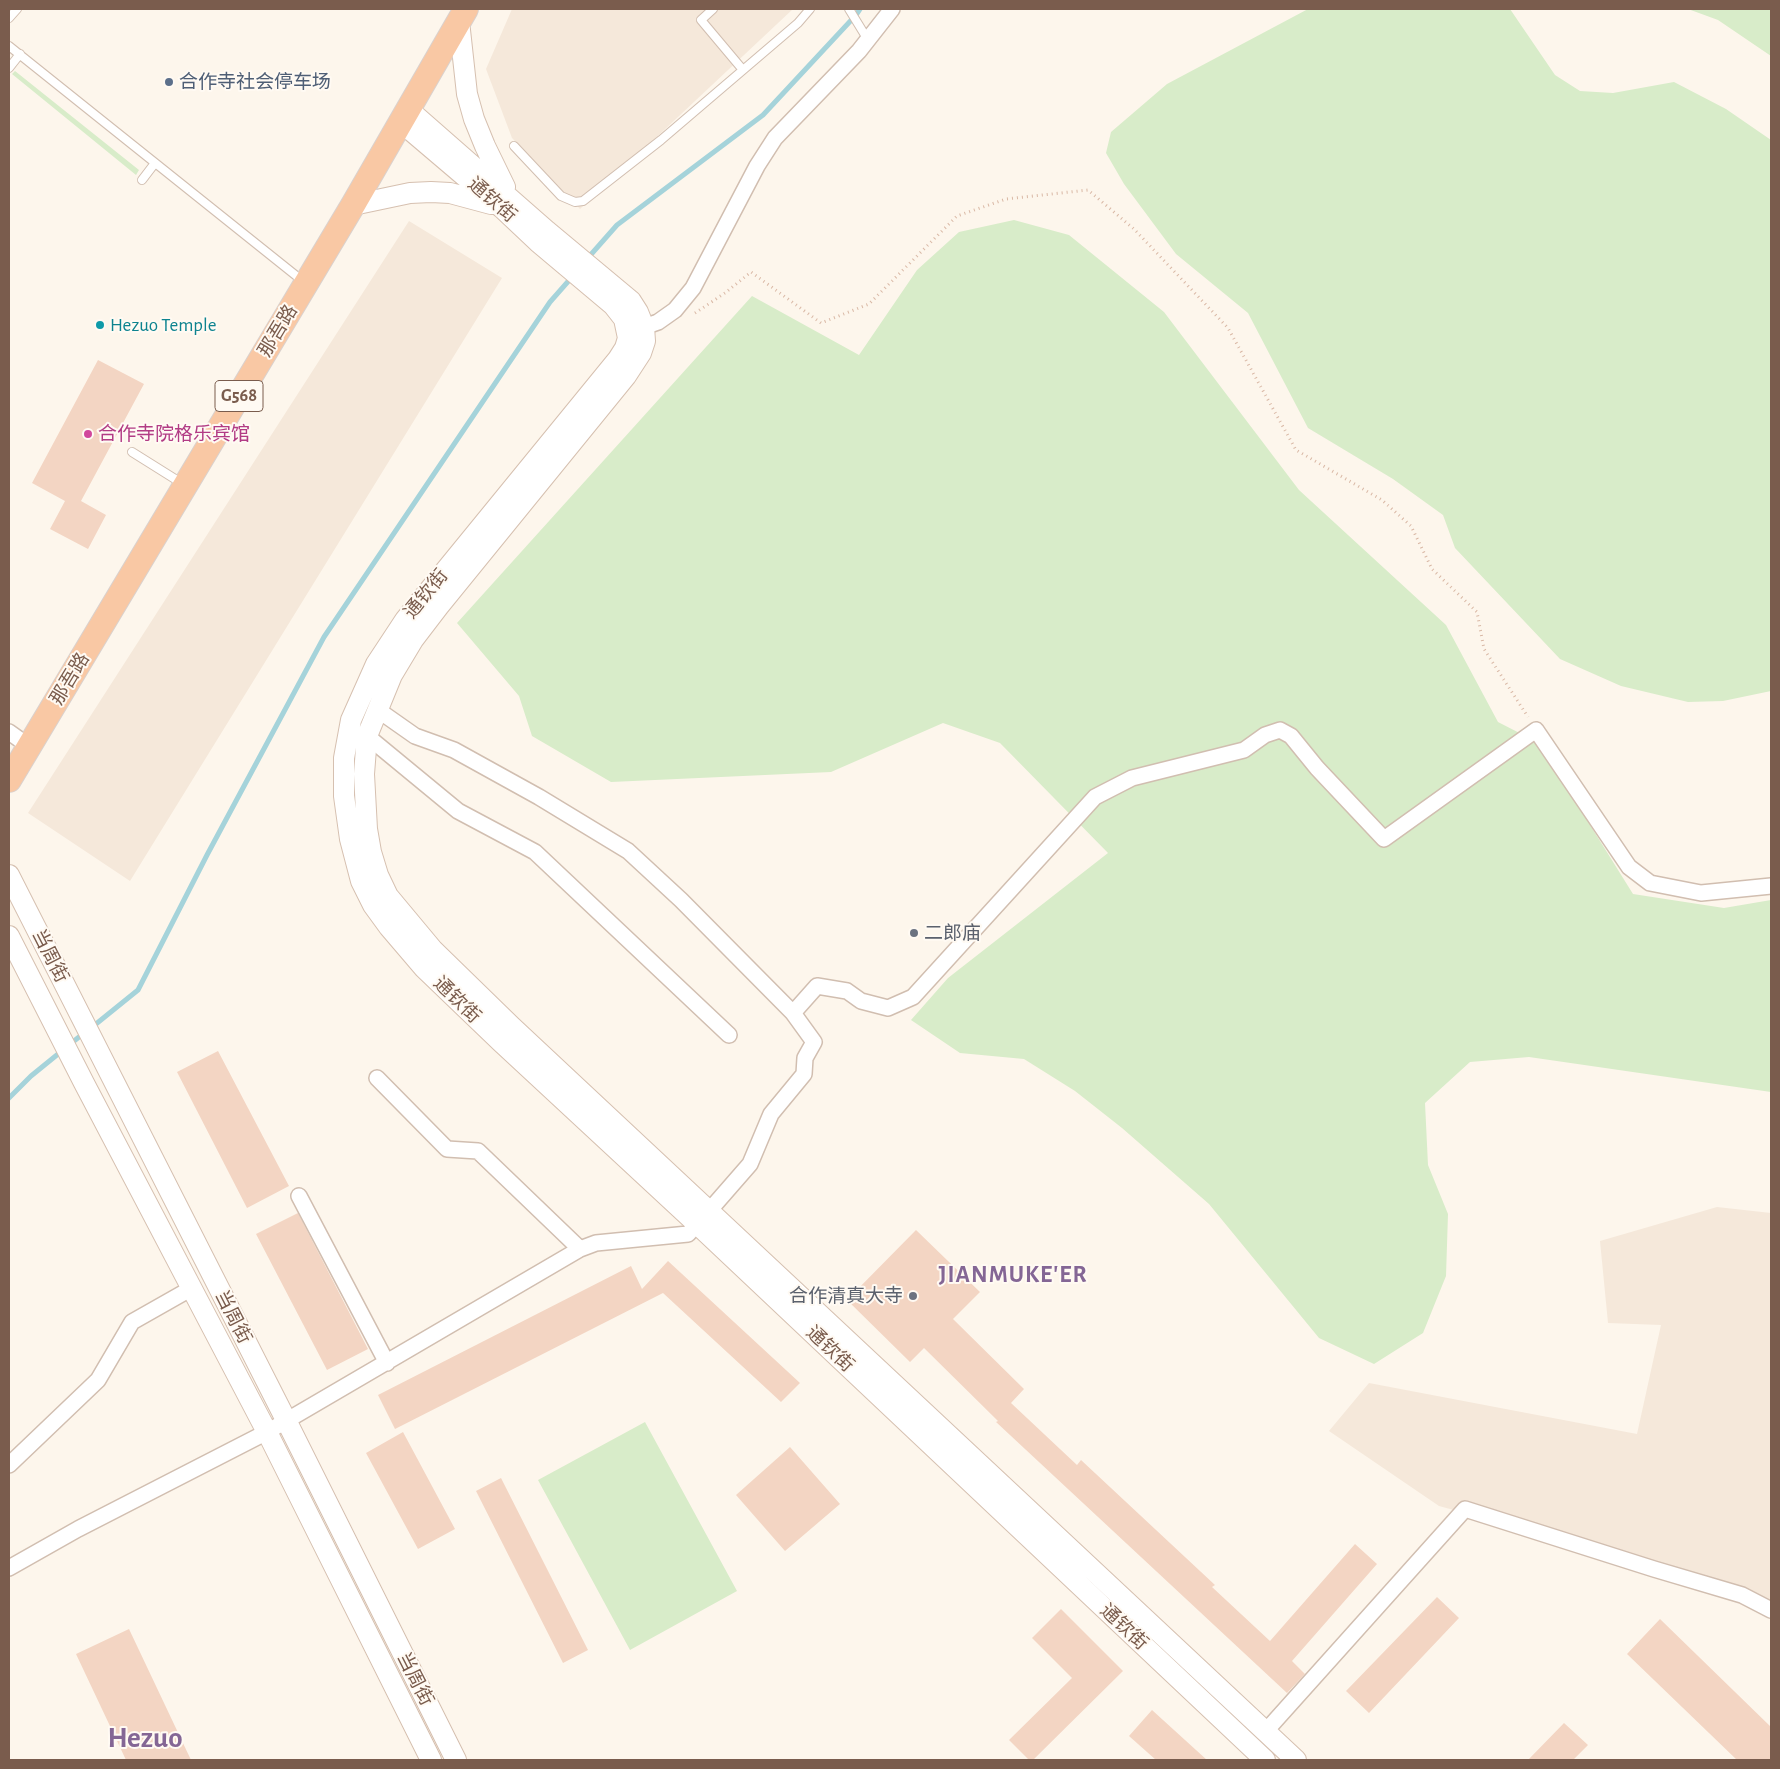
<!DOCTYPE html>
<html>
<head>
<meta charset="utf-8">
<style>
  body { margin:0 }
  #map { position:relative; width:1780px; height:1769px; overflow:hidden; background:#fdf6ec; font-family:"Alegreya Sans",sans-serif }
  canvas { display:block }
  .frame { position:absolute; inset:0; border:10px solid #7a5c4d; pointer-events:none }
</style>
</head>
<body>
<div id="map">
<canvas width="1780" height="1769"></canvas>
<div class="frame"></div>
</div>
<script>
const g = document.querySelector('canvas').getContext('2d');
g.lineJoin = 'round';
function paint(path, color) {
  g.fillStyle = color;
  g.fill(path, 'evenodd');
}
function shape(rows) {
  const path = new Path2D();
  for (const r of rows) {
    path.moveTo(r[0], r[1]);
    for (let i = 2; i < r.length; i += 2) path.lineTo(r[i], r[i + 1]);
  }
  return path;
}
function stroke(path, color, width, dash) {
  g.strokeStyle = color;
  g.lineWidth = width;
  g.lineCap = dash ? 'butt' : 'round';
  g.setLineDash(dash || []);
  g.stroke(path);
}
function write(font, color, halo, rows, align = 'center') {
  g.font = font + ' "Alegreya Sans","Noto Sans SC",sans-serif';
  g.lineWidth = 4;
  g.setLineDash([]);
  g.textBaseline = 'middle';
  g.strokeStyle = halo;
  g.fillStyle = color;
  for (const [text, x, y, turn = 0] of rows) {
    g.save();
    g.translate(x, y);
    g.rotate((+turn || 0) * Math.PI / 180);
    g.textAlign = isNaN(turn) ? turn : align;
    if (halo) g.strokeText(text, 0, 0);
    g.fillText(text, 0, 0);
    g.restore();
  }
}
paint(shape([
  [512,9,793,9,580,209,512,138,486,69],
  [409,221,502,278,130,881,28,813],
  [1717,1207,1771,1213,1771,1602,1747,1589,1439,1506,1329,1431,1369,1383,1637,1434,1661,1325,1608,1323,1600,1241]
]), '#f5e8da');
paint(shape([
  [1308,9,1510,9,1555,75,1580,91,1613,93,1674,82,1726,109,1771,140,1771,691,1723,701,1688,702,1621,686,1560,659,1455,548,1443,515,1393,479,1308,428,1248,313,1176,254,1124,184,1106,153,1111,132,1167,84],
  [1688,9,1771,9,1771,56,1718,20],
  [15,71,139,170,136,175,12,74],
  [1014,220,1069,235,1164,312,1299,490,1446,625,1498,722,1539,743,1633,894,1724,908,1771,900,1771,1092,1529,1057,1470,1062,1425,1103,1428,1165,1448,1214,1446,1276,1423,1333,1374,1364,1319,1338,1209,1204,1122,1128,1075,1091,1024,1059,960,1053,911,1020,948,978,1108,853,1000,743,943,723,831,772,611,782,532,736,519,696,457,623,752,296,859,355,917,270,959,232],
  [645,1422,737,1591,630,1650,538,1480]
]), '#d8ecc9');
stroke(shape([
  [587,259,617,225,763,115,856,15,860,9],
  [91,1028,138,990,207,855,324,637,550,302,572,277],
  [69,1045,84,1033],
  [9,1098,31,1076,63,1050]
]), '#a5d3da', 5);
paint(shape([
  [98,360,144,384,81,501,106,515,88,549,50,529,65,501,32,483],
  [218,1051,289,1186,247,1208,177,1072],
  [298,1213,368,1349,327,1370,256,1234],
  [916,1230,980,1292,953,1319,1024,1389,1011,1403,1077,1465,1081,1460,1215,1585,1212,1587,1270,1641,1355,1544,1377,1564,1292,1661,1305,1674,1287,1693,996,1422,998,1421,924,1348,910,1362,847,1300],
  [668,1261,800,1383,781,1402,663,1293,395,1429,378,1395,631,1266,642,1289],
  [403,1432,455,1529,418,1549,366,1453],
  [790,1447,840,1504,785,1551,736,1495],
  [501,1478,588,1650,563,1663,476,1491],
  [1437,1597,1459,1618,1369,1713,1346,1691],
  [1061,1609,1123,1671,1033,1760,1029,1760,1009,1740,1072,1678,1032,1638],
  [1660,1619,1771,1727,1771,1760,1737,1760,1627,1654],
  [129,1629,191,1760,126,1760,76,1654],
  [1152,1710,1207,1760,1156,1760,1129,1736],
  [1564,1723,1588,1745,1573,1760,1528,1760]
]), '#f3d5c3');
const service = shape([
  [713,9,701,20,743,70],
  [849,9,868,40],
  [9,18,17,9],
  [9,46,304,282],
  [9,68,20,54],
  [514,146,561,196,575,202,583,201,661,140,798,23,810,9],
  [142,180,155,163],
  [132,452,183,484]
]);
const minor = shape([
  [644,327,658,322,675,310,693,288,757,166,775,138,859,51,892,9],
  [378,710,415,736,454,750,539,797,628,851,681,900,793,1013,814,1042,805,1058,804,1074,771,1114,750,1164,709,1211],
  [9,732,30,747],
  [367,736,458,811,535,852,729,1035],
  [793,1013,817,986,847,991,861,1001,888,1008,913,997,1095,797,1132,778,1244,750,1265,735,1280,730,1291,736,1317,768,1384,839,1536,730,1629,867,1650,883,1701,893,1771,886],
  [377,1078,447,1149,478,1151,580,1249],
  [299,1196,387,1363],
  [9,1465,98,1380,132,1322,192,1288],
  [9,1568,78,1529,267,1432,580,1249,596,1243,688,1234,697,1224],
  [1265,1732,1465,1509,1654,1569,1742,1595,1771,1610]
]);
const secondary = shape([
  [459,21,467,94,474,119,485,146,505,187],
  [409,110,547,231,631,301,638,312,644,327,645,341,641,353,626,376,439,606,413,640,392,675,367,736,364,774,367,829,371,852,378,875,388,896,433,950,511,1026,1296,1760],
  [402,123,502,208,538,242,613,305,624,319,628,338,625,348,618,359,405,620,376,664,351,720,344,758,344,796,350,839,361,881,373,905,389,927,424,968,501,1042,697,1224,1265,1760],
  [353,205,410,193,431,192,450,193,491,204],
  [9,875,286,1420,456,1760],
  [9,936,84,1083,267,1432,431,1760]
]);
const trunk = shape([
  [9,780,353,205,466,9]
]);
stroke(service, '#d1beb0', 10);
stroke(minor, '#d1beb0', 18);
stroke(secondary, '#d6c0b0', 22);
stroke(trunk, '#dad1cd', 26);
stroke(shape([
  [695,313,725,293,751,272,821,323,869,304,957,216,1006,199,1088,190,1134,229,1228,328,1296,450,1382,500,1411,526,1432,569,1477,612,1484,649,1528,717]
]), '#d9b8a5', 3, [1, 4]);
stroke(service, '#fff', 8);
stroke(minor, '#fff', 15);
stroke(secondary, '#fff', 20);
stroke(trunk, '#f9c8a4', 24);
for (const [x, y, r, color] of [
  [169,82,5,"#5c6f8a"],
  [100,325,5,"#0f9aa8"],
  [88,434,5,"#d1479c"],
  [914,933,5,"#6b7280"],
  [913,1296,5,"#6b7280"]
]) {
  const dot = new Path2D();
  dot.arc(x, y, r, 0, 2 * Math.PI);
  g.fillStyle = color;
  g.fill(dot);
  stroke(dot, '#fffaf3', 2);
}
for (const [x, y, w] of [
  [239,396,48]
]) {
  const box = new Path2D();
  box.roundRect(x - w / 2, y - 15.5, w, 31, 4);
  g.fillStyle = '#fffaf3';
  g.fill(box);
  stroke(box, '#7a5c4d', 1);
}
write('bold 18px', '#7a5c4d', null, [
  ["G568",239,396]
]);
write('19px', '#4e5e75', '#fffaf3', [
  ["合作寺社会停车场",179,82]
], 'left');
write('19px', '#7a5c4d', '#fffaf3', [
  ["通钦街",492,200,41],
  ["那吾路",278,331,-59],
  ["通钦街",426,594,-51],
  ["那吾路",70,679,-59],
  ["当周街",50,956,63],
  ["通钦街",457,1000,44],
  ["当周街",233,1317,63],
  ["通钦街",830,1349,43],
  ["通钦街",1124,1627,43],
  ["当周街",415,1679,63]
]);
write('19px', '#0d838f', '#fffaf3', [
  ["Hezuo Temple",110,325]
], 'left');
write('19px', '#b23c85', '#fffaf3', [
  ["合作寺院格乐宾馆",98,434]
], 'left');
write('19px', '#5b616d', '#fffaf3', [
  ["二郎庙",924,933],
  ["合作清真大寺",903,1296,"right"]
], 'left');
g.letterSpacing = '1px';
write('bold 24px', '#846695', '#fffaf3', [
  ["JIANMUKE'ER",1013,1275]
]);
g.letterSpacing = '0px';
write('bold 29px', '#846695', '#fffaf3', [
  ["Hezuo",145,1738]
]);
</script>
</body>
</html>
